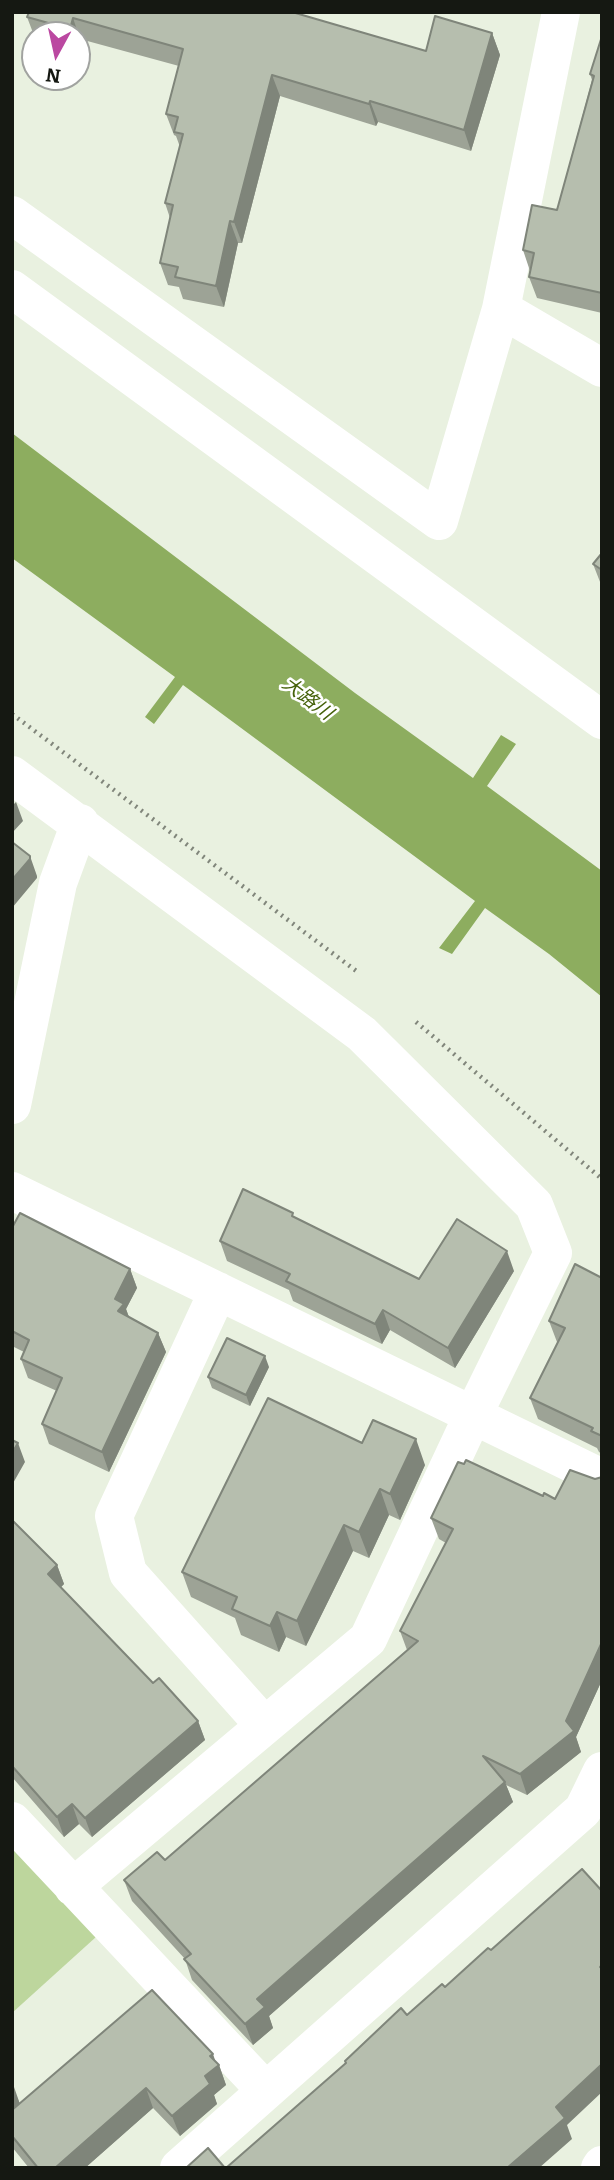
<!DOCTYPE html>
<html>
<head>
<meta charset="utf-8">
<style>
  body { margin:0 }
  #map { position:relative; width:614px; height:2180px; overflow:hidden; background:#e9f1e0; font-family:Bitter,serif }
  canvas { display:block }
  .frame { position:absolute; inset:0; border:14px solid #151812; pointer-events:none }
  .north { position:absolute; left:21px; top:21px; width:70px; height:70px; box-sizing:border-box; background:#fff; border:2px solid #a1a3a0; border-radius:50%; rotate:188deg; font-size:19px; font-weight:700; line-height:28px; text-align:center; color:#151812 }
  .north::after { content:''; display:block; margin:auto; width:24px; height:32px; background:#bb48a1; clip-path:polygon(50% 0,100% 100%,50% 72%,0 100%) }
</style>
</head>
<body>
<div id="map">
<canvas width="614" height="2180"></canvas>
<div class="frame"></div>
<div class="north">N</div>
</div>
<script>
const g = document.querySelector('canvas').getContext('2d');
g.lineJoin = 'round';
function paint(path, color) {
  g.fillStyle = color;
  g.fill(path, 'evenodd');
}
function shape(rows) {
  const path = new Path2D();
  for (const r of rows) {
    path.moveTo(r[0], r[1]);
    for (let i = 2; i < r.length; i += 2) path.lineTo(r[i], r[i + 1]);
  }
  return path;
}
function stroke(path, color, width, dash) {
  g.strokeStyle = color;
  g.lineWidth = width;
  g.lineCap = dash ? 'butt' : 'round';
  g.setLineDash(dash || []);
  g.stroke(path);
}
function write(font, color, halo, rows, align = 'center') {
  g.font = font + ' Bitter,"Noto Sans JP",serif';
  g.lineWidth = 5;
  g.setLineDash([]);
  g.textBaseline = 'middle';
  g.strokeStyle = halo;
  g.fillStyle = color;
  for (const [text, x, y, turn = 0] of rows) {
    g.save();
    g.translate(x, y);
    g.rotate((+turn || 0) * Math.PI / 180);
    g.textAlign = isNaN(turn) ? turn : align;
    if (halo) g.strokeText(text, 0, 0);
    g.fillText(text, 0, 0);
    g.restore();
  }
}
paint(shape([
  [12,1847,96,1937,12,2013]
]), '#bdd69d');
paint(shape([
  [12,433,355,693,473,778,501,735,516,744,487,786,602,871,602,997,549,954,485,908,452,954,439,948,475,901,183,685,154,724,145,717,175,677,12,558]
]), '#8dad5f');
stroke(shape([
  [12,714,359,973],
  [416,1022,602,1179]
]), '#81867b', 4.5, [2, 5]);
stroke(shape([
  [12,215,439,521,501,309,561,12],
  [12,289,602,720],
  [501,309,602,368],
  [12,775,362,1034,534,1205,553,1253,473,1415,368,1639,73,1887],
  [12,1105,58,883,80,823],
  [12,1191,602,1478],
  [218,1291,114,1516,128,1573,264,1725],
  [12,1821,265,2090],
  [179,2168,583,1810,602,1771],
  [600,2168,602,2165]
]), '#fff', 38);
paint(shape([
  [29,12,426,51,492,33,500,55,471,151,378,122,376,126,280,96,242,243,238,243,224,307,183,299,179,287,168,285,160,263,170,218,165,203,180,147,176,136,174,135,166,114,179,66,80,39,77,50,77,35,35,35,35,38,27,17],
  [602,36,602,313,537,298,529,277,530,271,523,250,557,210,592,80,590,74],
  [602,553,602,587,593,564],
  [295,1218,419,1279,514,1271,455,1368,390,1330,382,1344,293,1301,289,1290,227,1261,220,1241],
  [12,1225,130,1269,137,1288,126,1309,129,1317,158,1333,166,1352,109,1472,49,1444,42,1424,57,1391,28,1378,21,1359,24,1352,12,1346],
  [602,1278,602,1454,599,1452,597,1448,538,1419,530,1398,558,1342,557,1342,549,1321],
  [269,1367,250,1406,212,1388,208,1377],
  [362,1443,425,1465,400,1520,389,1515,369,1558,353,1551,306,1646,286,1637,279,1652,241,1635,235,1618,191,1597,182,1572],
  [602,1477,602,1680,576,1737,581,1752,527,1795,506,1785,513,1802,269,2016,273,2028,253,2045,192,1980,185,1959,132,1901,124,1880,165,1860,407,1650,400,1631,446,1543,439,1539,431,1518,543,1496,555,1499,595,1479],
  [12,1520,57,1565,64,1584,61,1587,153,1683,198,1721,205,1740,92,1837,79,1824,64,1837,12,1777],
  [215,2061,219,2065,226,2085,214,2095,217,2104,180,2136,153,2108,85,2168,29,2168,12,2147,12,2086,20,2104]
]), '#9da396');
paint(shape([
  [73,18,80,39,78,50,77,35,72,35,70,29],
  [492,33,500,55,471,151,464,130],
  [272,75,280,96,242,243,234,222],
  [370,101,378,122,376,126,369,104],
  [230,221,238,243,224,307,216,286],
  [16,802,23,821,12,833,12,806],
  [30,856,37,876,37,878,12,908,12,880],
  [507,1251,514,1271,455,1368,448,1348],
  [130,1269,137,1288,126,1309,131,1323,125,1330,115,1299],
  [383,1310,390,1330,382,1344,375,1324],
  [158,1333,166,1352,109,1472,102,1452],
  [265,1356,269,1367,250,1406,246,1395],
  [416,1439,425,1465,400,1520,390,1494],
  [18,1443,25,1462,12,1485,12,1453],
  [380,1489,389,1515,369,1558,359,1532],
  [344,1525,353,1551,306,1646,297,1621],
  [57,1565,64,1584,55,1593,48,1574],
  [277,1612,286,1637,279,1652,270,1626],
  [602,1642,602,1680,576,1737,581,1752,527,1795,520,1774,566,1721],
  [198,1721,205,1740,92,1837,85,1818],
  [505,1782,513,1802,269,2016,273,2028,253,2045,245,2024,257,1999],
  [72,1804,79,1824,64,1837,57,1817],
  [213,2054,217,2066,219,2065,226,2085,214,2095,217,2104,180,2136,172,2116,205,2076,210,2056],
  [602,2064,602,2092,567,2125,572,2139,539,2168,507,2168,556,2107],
  [14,2087,21,2107,12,2114,12,2088],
  [146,2088,153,2108,85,2168,55,2168]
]), '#7f857a');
const building = shape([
  [29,12,292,12,426,51,435,16,492,33,464,130,370,101,369,104,272,75,234,222,230,221,216,286,175,277,178,267,160,263,173,205,165,203,183,134,174,132,178,117,166,114,183,49,73,18,70,29,27,17,29,12],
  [602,36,602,293,529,277,534,253,523,250,532,205,557,210,594,76,590,74,602,36],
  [602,553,602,570,593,564,602,553],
  [12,842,30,856,30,859,12,880,12,842],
  [243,1189,293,1213,292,1216,419,1279,457,1219,507,1251,448,1348,383,1310,375,1324,286,1281,290,1274,220,1241,243,1189],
  [20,1213,130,1269,115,1299,124,1304,118,1311,158,1333,102,1452,42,1424,62,1378,21,1359,29,1340,12,1331,12,1225,13,1226,20,1213],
  [575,1264,602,1278,602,1436,591,1431,593,1428,530,1398,565,1328,549,1321,575,1264],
  [227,1338,265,1356,246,1395,208,1377,227,1338],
  [268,1398,362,1443,373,1420,416,1439,390,1494,380,1489,359,1532,344,1525,297,1621,277,1612,270,1626,232,1609,237,1597,182,1572,268,1398],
  [12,1440,18,1443,12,1453,12,1440],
  [466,1460,543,1496,544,1493,555,1499,570,1470,595,1479,602,1477,602,1642,566,1721,574,1731,520,1774,483,1756,505,1782,257,1999,265,2007,245,2024,184,1959,191,1954,124,1880,157,1852,165,1860,418,1641,400,1631,453,1529,431,1518,458,1462,464,1464,466,1460],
  [12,1520,57,1565,48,1574,153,1683,159,1678,198,1721,85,1818,72,1804,57,1817,12,1766,12,1520],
  [582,1869,602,1891,602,1965,600,1967,602,1968,602,2064,556,2107,565,2118,507,2168,226,2168,346,2063,345,2061,401,2008,407,2015,442,1984,445,1987,488,1948,491,1950,582,1869],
  [152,1990,213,2054,210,2056,219,2065,205,2076,210,2084,172,2116,146,2088,55,2168,38,2168,12,2136,12,2110,152,1990],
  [208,2148,225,2168,186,2168,208,2148]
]);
paint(building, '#b6beae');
stroke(building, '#7f857a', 2);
write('italic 19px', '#45610a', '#fff', [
  ["大路川",307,699,37]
]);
</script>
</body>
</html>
